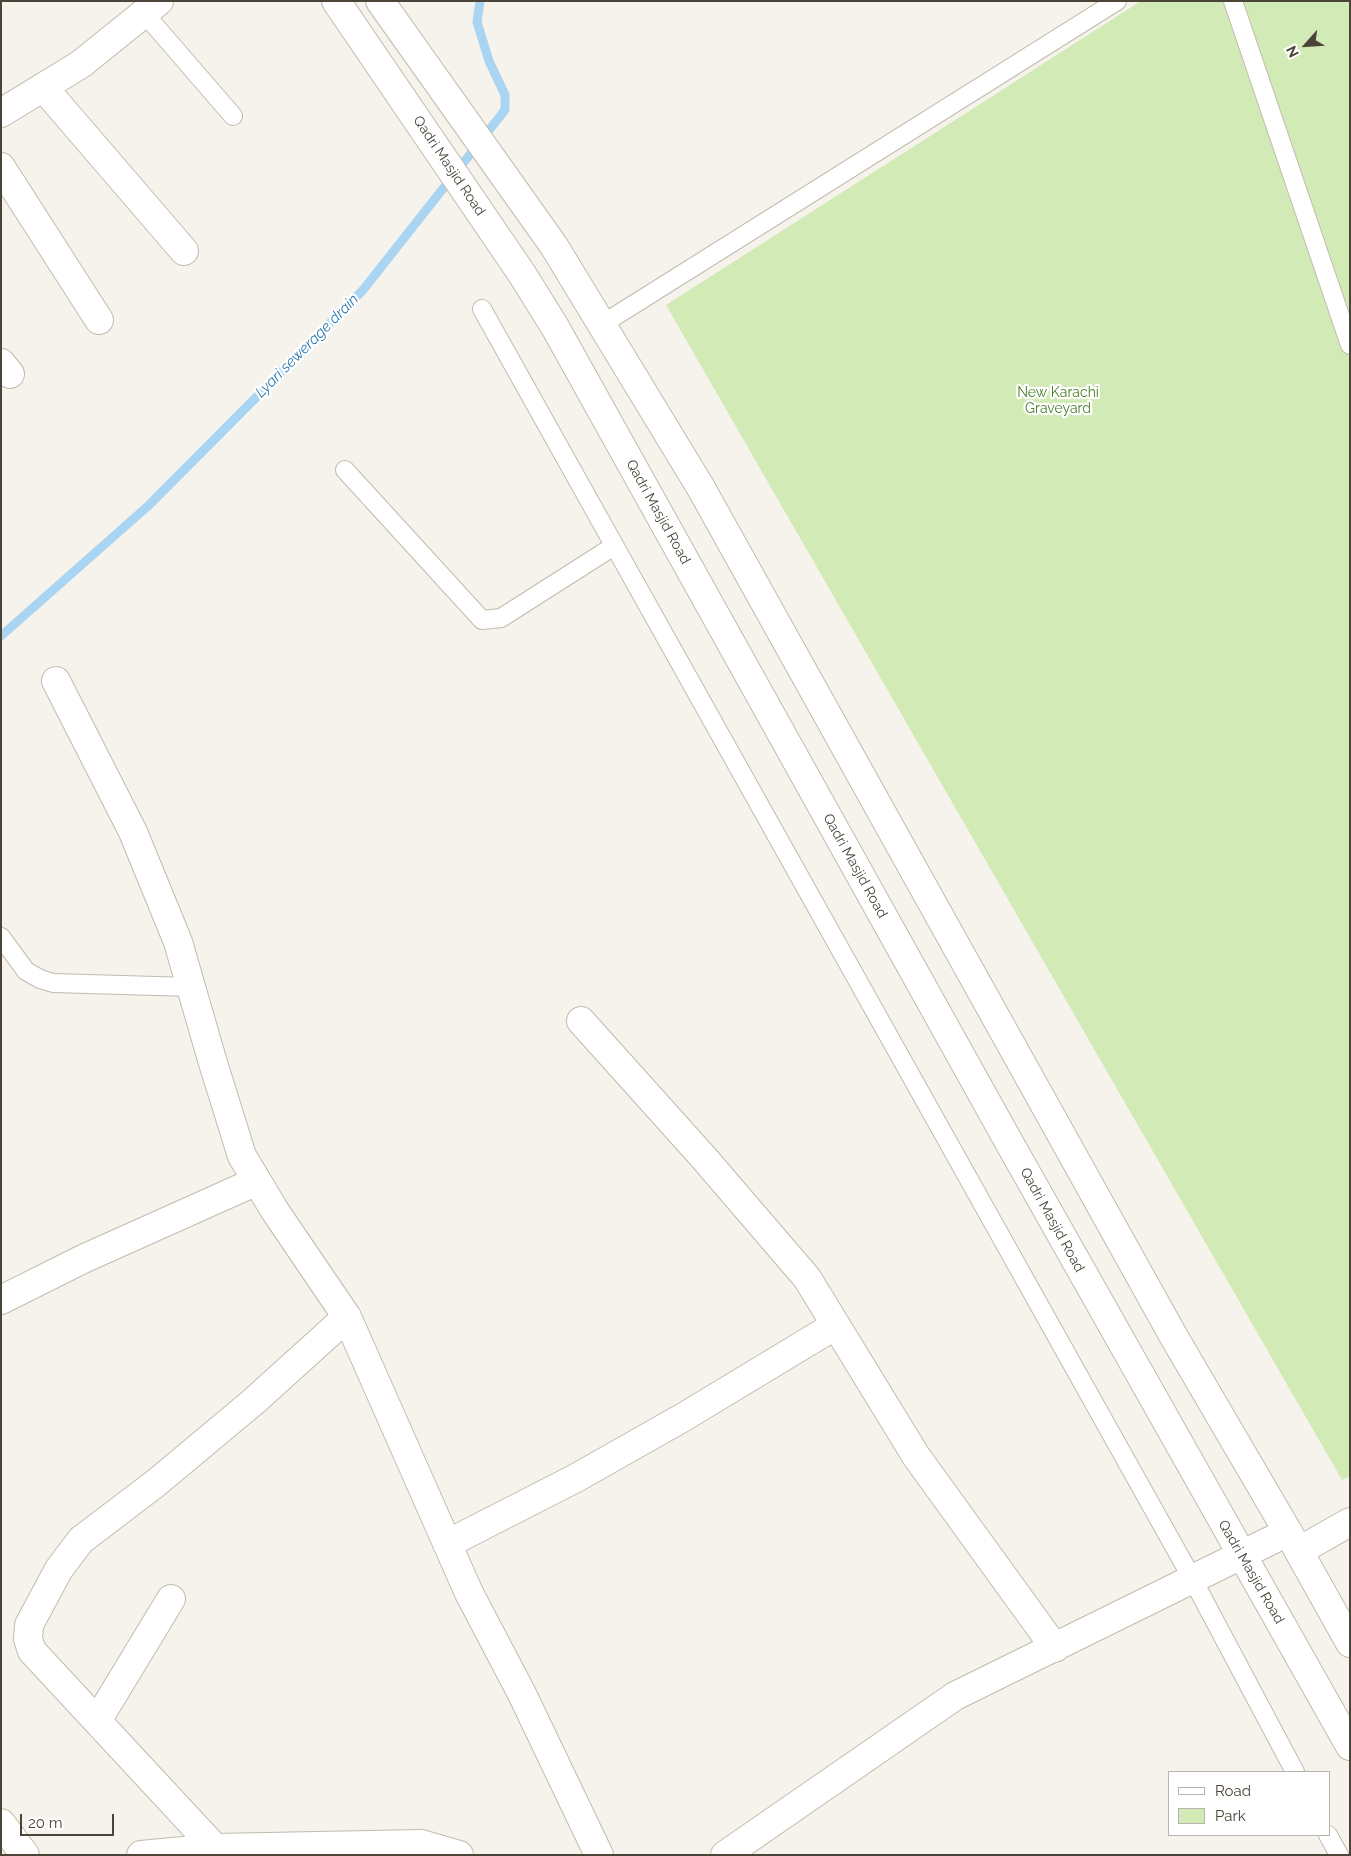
<!DOCTYPE html>
<html>
<head>
<meta charset="utf-8">
<style>
  body { margin:0 }
  #map { position:relative; width:1351px; height:1856px; overflow:hidden; background:#f6f3ec; font-family:Raleway,sans-serif }
  canvas { display:block }
  .frame { position:absolute; inset:0; border:2px solid #4b4439; pointer-events:none }
  .legend { position:absolute; left:1168px; top:1771px; width:162px; height:65px; box-sizing:border-box; background:#fff; border:1px solid #b7b4b0; margin:0; padding:6px 9px; list-style:none; font-size:15px; color:#4b4439 }
  .legend li { display:flex; align-items:center; gap:10px; height:25px }
  .legend b { width:25px; border:1px solid #b7b4b0 }
  .north { position:absolute; left:1281px; top:20px; width:50px; height:50px; -webkit-text-stroke:4px #fff; paint-order:stroke; rotate:244deg; font-size:14px; font-weight:700; line-height:20px; text-align:center; color:#4b4439 }
  .north::after { content:''; display:block; margin:auto; width:18px; height:22px; background:#4b4439; clip-path:polygon(50% 0,100% 100%,50% 72%,0 100%) }
  .scale { position:absolute; left:20px; top:1814px; width:94px; height:22px; box-sizing:border-box; border:2px solid #4b4439; border-top:0; padding-left:6px; font-size:15px; line-height:18px; white-space:nowrap; color:#4b4439; -webkit-text-stroke:4px #fff; paint-order:stroke }
</style>
</head>
<body>
<div id="map">
<canvas width="1351" height="1856"></canvas>
<div class="frame"></div>
<ul class="legend">
<li><b style="height:6px;background:#fff"></b>Road</li>
<li><b style="height:14px;background:#d2eab5"></b>Park</li>
</ul>
<div class="north">N</div>
<div class="scale">20 m</div>
</div>
<script>
const g = document.querySelector('canvas').getContext('2d');
g.lineJoin = 'round';
function paint(path, color) {
  g.fillStyle = color;
  g.fill(path, 'evenodd');
}
function shape(rows) {
  const path = new Path2D();
  for (const r of rows) {
    path.moveTo(r[0], r[1]);
    for (let i = 2; i < r.length; i += 2) path.lineTo(r[i], r[i + 1]);
  }
  return path;
}
function stroke(path, color, width, dash) {
  g.strokeStyle = color;
  g.lineWidth = width;
  g.lineCap = dash ? 'butt' : 'round';
  g.setLineDash(dash || []);
  g.stroke(path);
}
function write(font, color, halo, rows, align = 'center') {
  g.font = font + ' Raleway,sans-serif';
  g.lineWidth = 4.5;
  g.setLineDash([]);
  g.textBaseline = 'middle';
  g.strokeStyle = halo;
  g.fillStyle = color;
  for (const [text, x, y, turn = 0] of rows) {
    g.save();
    g.translate(x, y);
    g.rotate((+turn || 0) * Math.PI / 180);
    g.textAlign = isNaN(turn) ? turn : align;
    if (halo) g.strokeText(text, 0, 0);
    g.fillText(text, 0, 0);
    g.restore();
  }
}
paint(shape([
  [1141,1,1350,1,1350,1476,1342,1480,666,305]
]), '#d2eab5');
stroke(shape([
  [1,636,148,506,363,290,505,110,505,95,489,61,477,22,480,1]
]), '#a9d4f2', 9);
const service = shape([
  [1233,1,1350,345],
  [144,13,233,116],
  [482,309,1193,1580,1295,1772],
  [601,325,1117,1],
  [345,470,482,620,501,618,614,546],
  [1,937,26,971,40,979,53,983,191,987],
  [1328,1835,1339,1855]
]);
const minor = shape([
  [43,87,184,251],
  [1,113,81,64,159,1],
  [1,167,99,320],
  [1,363,10,374],
  [56,681,133,832,178,942,213,1063,242,1156,275,1211,347,1317,469,1593,522,1694,599,1855],
  [581,1021,704,1158,807,1278,916,1456,1055,1648],
  [1,1300,83,1259,257,1181],
  [447,1544,576,1478,682,1418,836,1325],
  [1299,1551,1350,1522],
  [97,1721,171,1599],
  [1,1823,25,1855],
  [215,1848,32,1651,28,1639,29,1625,59,1569,81,1540,156,1483,253,1402,347,1317],
  [725,1855,955,1696,1288,1532]
]);
const tertiary = shape([
  [336,1,522,274,555,327,1010,1144,1350,1746],
  [380,1,554,246,701,488,1174,1337,1288,1532,1350,1643],
  [141,1855,215,1848,421,1844,459,1855]
]);
stroke(service, '#c2bbae', 20);
stroke(minor, '#c2bbae', 30);
stroke(tertiary, '#c2bbae', 30);
stroke(service, '#fff', 18);
stroke(minor, '#fff', 28);
stroke(tertiary, '#fff', 28);
write('14px', '#4b4439', '#fff', [
  ["Qadri Masjid Road",449,166,56],
  ["Qadri Masjid Road",658,512,61],
  ["Qadri Masjid Road",855,866,61],
  ["Qadri Masjid Road",1052,1220,61],
  ["Qadri Masjid Road",1251,1572,60]
]);
write('14px', '#4a7f2a', '#fff', [
  ["New Karachi",1058,393],
  ["Graveyard",1058,409]
]);
write('italic 15px', '#2e7ab2', '#fff', [
  ["Lyari sewerage drain",307,346,-45]
]);
</script>
</body>
</html>
